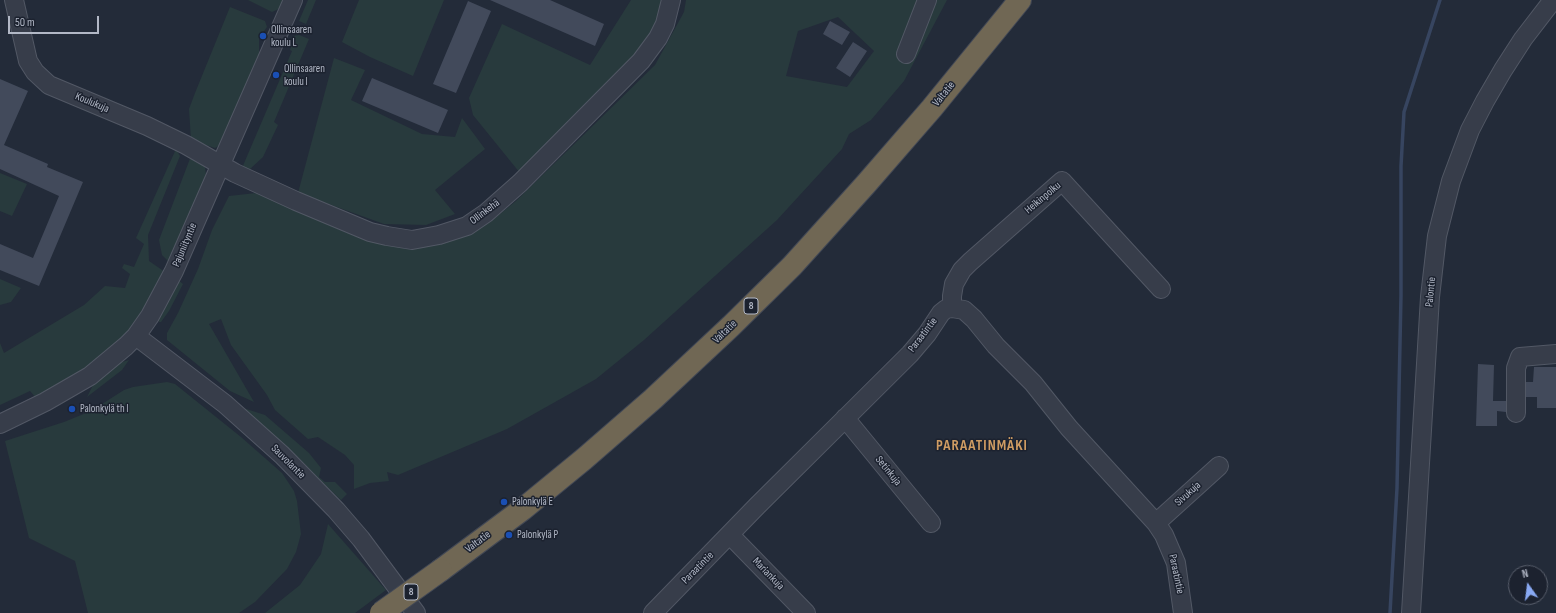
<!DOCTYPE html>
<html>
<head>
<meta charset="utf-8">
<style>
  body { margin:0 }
  #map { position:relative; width:1556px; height:613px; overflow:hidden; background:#232b39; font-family:"Sofia Sans Condensed",sans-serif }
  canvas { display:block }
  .north { position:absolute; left:1508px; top:565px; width:40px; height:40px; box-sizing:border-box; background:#1c222f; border:1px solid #585e6b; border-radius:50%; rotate:346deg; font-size:11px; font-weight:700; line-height:16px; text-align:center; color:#b2b8c6 }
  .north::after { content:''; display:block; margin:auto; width:14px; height:18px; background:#89a9f3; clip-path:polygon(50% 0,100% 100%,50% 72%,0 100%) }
  .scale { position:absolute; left:8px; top:16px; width:91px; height:18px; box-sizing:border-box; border:2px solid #b2b8c6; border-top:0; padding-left:5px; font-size:12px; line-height:14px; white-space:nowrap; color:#b2b8c6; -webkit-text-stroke:3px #1c222f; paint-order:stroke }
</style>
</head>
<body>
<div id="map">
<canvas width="1556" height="613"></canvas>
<div class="north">N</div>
<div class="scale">50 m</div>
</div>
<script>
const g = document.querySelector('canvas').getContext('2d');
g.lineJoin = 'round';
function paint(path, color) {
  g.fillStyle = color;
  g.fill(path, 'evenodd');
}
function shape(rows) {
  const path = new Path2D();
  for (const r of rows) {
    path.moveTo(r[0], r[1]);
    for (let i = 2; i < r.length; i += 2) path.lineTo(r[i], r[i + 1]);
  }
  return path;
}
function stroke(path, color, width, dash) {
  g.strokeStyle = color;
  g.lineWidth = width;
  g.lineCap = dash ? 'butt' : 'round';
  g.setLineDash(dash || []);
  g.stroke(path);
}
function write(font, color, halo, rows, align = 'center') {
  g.font = font + ' "Sofia Sans Condensed",sans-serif';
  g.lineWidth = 3;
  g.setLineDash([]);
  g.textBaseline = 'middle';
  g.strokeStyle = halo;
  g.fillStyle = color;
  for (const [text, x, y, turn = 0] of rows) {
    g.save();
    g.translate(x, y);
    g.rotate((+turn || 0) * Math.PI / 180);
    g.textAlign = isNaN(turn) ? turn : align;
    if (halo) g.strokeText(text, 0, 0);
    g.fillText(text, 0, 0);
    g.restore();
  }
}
paint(shape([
  [248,0,285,0,281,8,272,12],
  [308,0,316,0,306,24,299,21],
  [359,0,444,0,413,76,370,57,342,42],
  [631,0,664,0,661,15,648,43,520,173,473,115,469,98,502,24,590,65],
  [686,0,947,0,904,81,871,120,849,134,842,149,777,220,644,340,596,379,507,429,398,475,387,472,389,481,370,483,354,489,354,465,345,455,318,437,308,439,275,410,267,395,231,345,221,319,209,324,254,402,230,391,167,340,167,333,178,313,198,269,212,230,229,196,256,193,345,232,408,249,457,238,490,222,516,201,655,65,684,12],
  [838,17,874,51,847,87,786,76,798,31],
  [230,7,265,21,267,27,259,38,259,58,222,144,215,148,191,140,189,109,195,93],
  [299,35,309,39,274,122,278,125,263,157,250,169,242,168,292,51,290,50,294,36],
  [334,58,365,70,351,100,422,134,455,137,462,118,485,149,435,190,455,214,426,225,384,224,298,193],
  [176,149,180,156,148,235,149,261,165,272,141,317,114,349,78,377,37,399,30,391,0,405,0,343,4,353,84,305,105,286,125,288,130,274,122,268,124,264,134,267,144,244,136,238],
  [191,156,200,160,205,167,206,175,170,263,162,255,159,240],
  [0,173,27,184,12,216,0,211],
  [0,279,21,288,11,302,0,305],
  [178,280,183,284,169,311,161,322,159,322,160,313],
  [129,360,122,370,87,397,94,383,119,363],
  [167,382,175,384,241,437,282,473,294,491,297,501,301,534,296,552,287,569,255,602,239,613,88,613,75,561,29,538,5,441,64,422,91,411,124,390,133,387],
  [237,406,265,415,309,453,321,468,319,477,325,482,335,482,347,494,341,500,266,430],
  [328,524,386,590,355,613,265,613,300,585,321,554]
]), '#283a3d');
stroke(shape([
  [1390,613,1397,488,1401,295,1401,166,1404,112,1440,0]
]), '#374560', 3.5);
paint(shape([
  [490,0,550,0,604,24,595,46],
  [468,1,491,11,456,93,433,84],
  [830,21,850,32,842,45,823,34],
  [853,42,867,51,850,77,836,68],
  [372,78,448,110,438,133,362,101],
  [0,79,28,91,4,145,48,164,47,167,83,182,39,286,0,270,0,244,33,258,59,196,0,169],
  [1478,364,1494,365,1493,401,1506,401,1506,412,1497,411,1497,426,1476,426],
  [1534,367,1556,367,1556,408,1537,408,1537,397,1526,397,1526,382,1533,382]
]), '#424a5b');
const minor = shape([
  [14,0,28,61,35,72,49,85,147,126,186,145,235,173,296,201,370,232,387,236,412,240,439,235,467,226,486,213,520,183,641,61,658,38,665,24,671,0],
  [906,54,927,0],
  [952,308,952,296,954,284,962,270,970,262,1062,181,1161,289],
  [136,336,225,404,282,455,336,510,361,539,416,613],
  [1516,413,1516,368,1520,357,1556,354],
  [845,418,931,523],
  [0,424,45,402,90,376,126,346,136,336,150,316,174,271,293,0],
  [1156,523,1219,466],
  [730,535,806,613],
  [653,613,757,506,910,354,927,334,941,313,946,309,952,308,964,310,974,319,996,346,1033,383,1069,428,1156,523,1164,535,1176,563,1183,613],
  [1411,613,1430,297,1437,236,1451,181,1470,130,1485,101,1503,70,1523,39,1553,0]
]);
const highway = shape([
  [441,570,523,509,584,459,653,399,731,326,792,266,866,184,932,108,1020,0]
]);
stroke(minor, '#525865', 20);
stroke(highway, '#424855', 24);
stroke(minor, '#373d4a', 18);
stroke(highway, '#706754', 22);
const highwayBridge = shape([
  [381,613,441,570]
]);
stroke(highwayBridge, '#424855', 24, []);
stroke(highwayBridge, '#706754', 22);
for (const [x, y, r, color] of [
  [263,36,4,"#1a4fb4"],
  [276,75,4,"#1a4fb4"],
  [72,409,4,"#1a4fb4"],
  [504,502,4,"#1a4fb4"],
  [509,535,4,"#1a4fb4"]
]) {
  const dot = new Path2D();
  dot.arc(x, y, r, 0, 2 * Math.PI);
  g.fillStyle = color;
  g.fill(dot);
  stroke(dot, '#1c222f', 1.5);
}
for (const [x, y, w] of [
  [751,306,14],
  [411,592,14]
]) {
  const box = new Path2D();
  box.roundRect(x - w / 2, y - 8, w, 16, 3);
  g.fillStyle = '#1c222f';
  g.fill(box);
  stroke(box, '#b2b8c6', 1);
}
write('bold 10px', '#b2b8c6', null, [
  ["8",751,306],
  ["8",411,592]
]);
write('11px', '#b2b8c6', '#1c222f', [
  ["Ollinsaaren",271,30],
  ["koulu L",271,43],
  ["Ollinsaaren",284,69],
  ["koulu I",284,82],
  ["Palonkylä th I",80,409],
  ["Palonkylä E",512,502],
  ["Palonkylä P",517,535]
], 'left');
write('11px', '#b2b8c6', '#1c222f', [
  ["Valtatie",944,94,-51],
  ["Koulukuja",92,103,23],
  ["Heikinpolku",1043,198,-40],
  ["Ollinkehä",485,212,-37],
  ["Pajuniityntie",185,245,-67],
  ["Palontie",1431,292,-84],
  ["Valtatie",725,332,-44],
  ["Paraatintie",923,335,-53],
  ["Sauvolantie",288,462,45],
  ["Setinkuja",888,471,51],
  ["Sivukuja",1188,494,-42],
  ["Valtatie",478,542,-37],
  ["Paraatintie",698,568,-45],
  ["Mariankuja",768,574,46],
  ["Paraatintie",1176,574,78]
]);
g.letterSpacing = '1px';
write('bold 15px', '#cf9c63', '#1c222f', [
  ["PARAATINMÄKI",982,446]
]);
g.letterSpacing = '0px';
</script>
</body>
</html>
